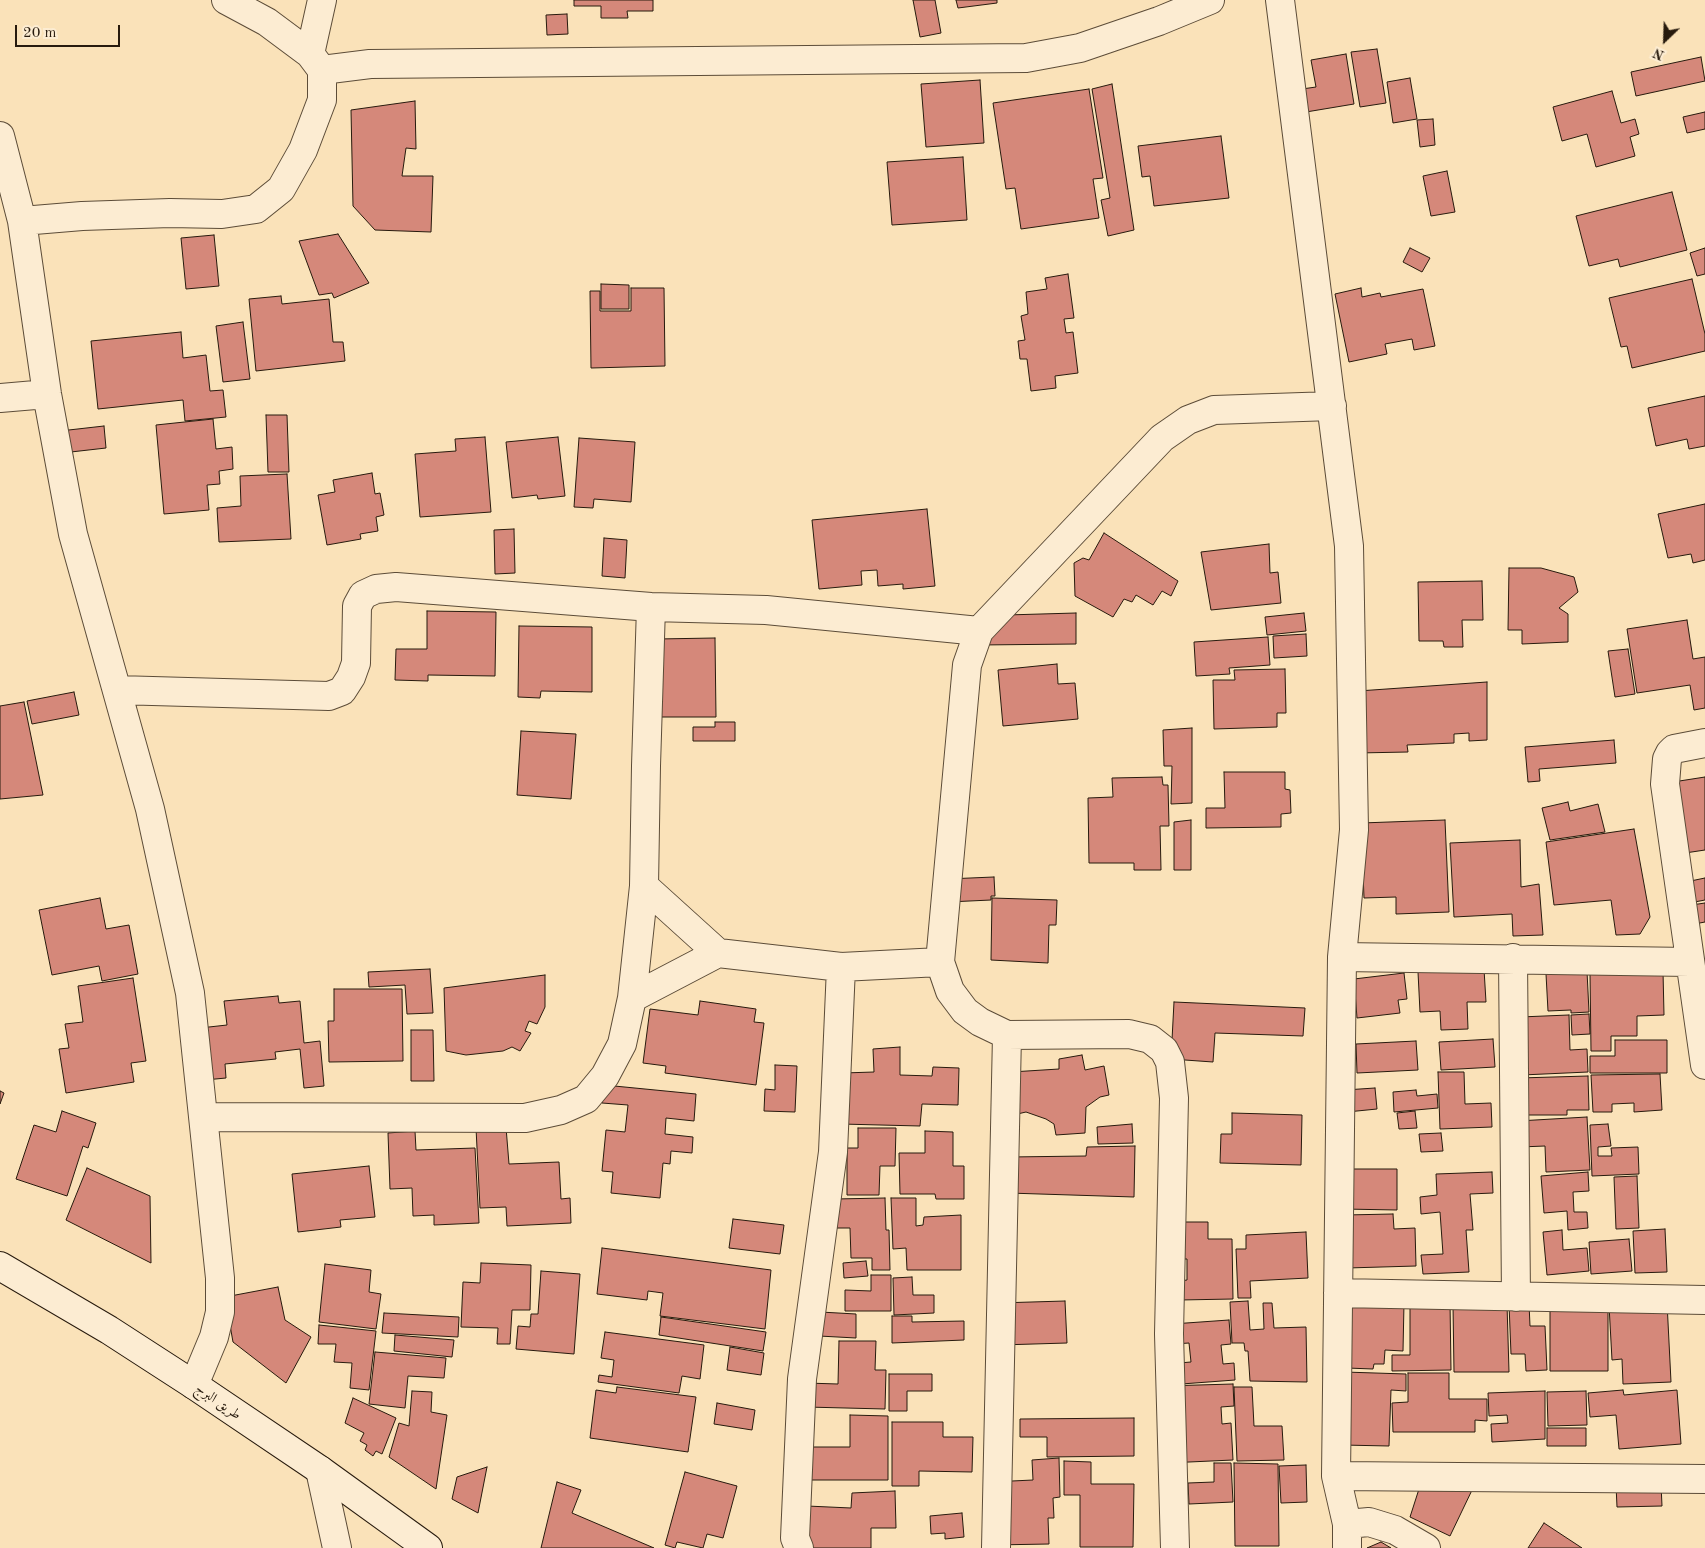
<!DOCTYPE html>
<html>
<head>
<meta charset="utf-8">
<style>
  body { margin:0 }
  #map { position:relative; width:1705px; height:1548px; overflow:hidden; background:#fae2b9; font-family:"Old Standard TT",serif }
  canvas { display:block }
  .north { position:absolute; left:1640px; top:15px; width:50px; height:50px; -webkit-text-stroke:4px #fcecd2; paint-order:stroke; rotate:204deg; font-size:14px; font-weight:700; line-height:20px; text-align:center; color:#271a0d }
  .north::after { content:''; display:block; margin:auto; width:18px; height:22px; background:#271a0d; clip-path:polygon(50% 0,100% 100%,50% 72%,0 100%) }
  .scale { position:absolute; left:15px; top:25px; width:105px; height:22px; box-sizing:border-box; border:2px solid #271a0d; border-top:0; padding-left:6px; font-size:15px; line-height:18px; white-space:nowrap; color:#271a0d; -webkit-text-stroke:4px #fcecd2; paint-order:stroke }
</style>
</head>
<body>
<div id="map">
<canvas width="1705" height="1548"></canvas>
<div class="north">N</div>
<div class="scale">20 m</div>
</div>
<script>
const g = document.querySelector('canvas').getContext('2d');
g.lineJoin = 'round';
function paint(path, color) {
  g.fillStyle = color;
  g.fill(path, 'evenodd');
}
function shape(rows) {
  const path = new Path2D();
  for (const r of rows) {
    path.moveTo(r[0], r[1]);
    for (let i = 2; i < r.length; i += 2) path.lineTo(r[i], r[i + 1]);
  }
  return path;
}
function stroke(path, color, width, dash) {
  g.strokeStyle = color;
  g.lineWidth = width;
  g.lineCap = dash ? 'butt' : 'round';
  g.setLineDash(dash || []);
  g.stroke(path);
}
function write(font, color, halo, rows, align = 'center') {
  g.font = font + ' "Old Standard TT",Amiri,serif';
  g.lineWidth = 4;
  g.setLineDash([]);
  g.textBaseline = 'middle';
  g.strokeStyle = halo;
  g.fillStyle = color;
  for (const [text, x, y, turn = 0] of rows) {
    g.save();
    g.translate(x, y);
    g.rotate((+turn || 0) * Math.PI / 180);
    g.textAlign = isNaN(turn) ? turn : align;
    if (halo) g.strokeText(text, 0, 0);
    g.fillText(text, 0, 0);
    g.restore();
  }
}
const building = shape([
  [574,0,653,0,653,11,627,11,628,18,601,18,601,6,574,6,574,0],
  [913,0,935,0,941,33,920,37,913,0],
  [956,0,997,0,997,3,958,8,956,0],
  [567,14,568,34,547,35,546,15,567,14],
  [1377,49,1386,103,1360,107,1351,52,1377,49],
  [1346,54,1354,104,1306,112,1302,89,1316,87,1311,60,1346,54],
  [1701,57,1705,81,1636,96,1631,72,1701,57],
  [1410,78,1417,119,1393,123,1387,82,1410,78],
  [980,80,984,143,926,147,921,84,980,80],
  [1112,84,1134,230,1108,236,1101,200,1110,198,1092,89,1112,84],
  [1089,89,1103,178,1093,179,1099,218,1021,229,1015,188,1006,189,993,103,1089,89],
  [1612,91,1621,123,1635,119,1639,134,1630,137,1635,156,1596,167,1587,134,1562,141,1553,107,1612,91],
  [415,101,416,149,406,148,402,176,433,176,431,232,375,230,353,206,351,110,415,101],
  [1705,112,1705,129,1687,133,1683,117,1705,112],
  [1433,119,1435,145,1420,147,1417,120,1433,119],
  [1221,136,1229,198,1154,206,1150,176,1142,177,1138,146,1221,136],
  [963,157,967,220,892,225,887,162,963,157],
  [1447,171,1455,212,1431,216,1423,176,1447,171],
  [1672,192,1687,250,1620,267,1618,259,1589,266,1576,216,1672,192],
  [338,234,369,283,334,298,332,293,319,295,299,241,338,234],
  [214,235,219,286,186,289,181,238,214,235],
  [1410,248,1430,258,1422,272,1403,262,1410,248],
  [1705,248,1705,274,1697,276,1690,253,1705,248],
  [1068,274,1074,318,1064,319,1066,333,1073,332,1078,373,1055,376,1056,388,1031,391,1027,359,1020,359,1018,341,1025,340,1021,316,1028,314,1026,292,1047,289,1045,278,1068,274],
  [1692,279,1705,334,1705,351,1632,368,1627,346,1621,347,1609,298,1692,279],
  [601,284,629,285,629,309,601,309,601,284],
  [631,288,664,288,665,366,591,368,590,291,600,291,600,311,631,311,631,288],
  [1361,288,1362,297,1380,293,1381,297,1423,289,1435,346,1414,350,1412,339,1385,344,1387,354,1349,362,1335,294,1361,288],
  [281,296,282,304,329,299,333,342,343,342,345,361,256,371,249,299,281,296],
  [243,322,250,379,223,382,216,326,243,322],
  [181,332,183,358,206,355,210,391,223,390,226,417,185,421,183,400,98,409,91,341,181,332],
  [1705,396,1705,446,1689,449,1687,439,1656,446,1648,408,1705,396],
  [266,415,287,415,289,472,268,472,266,415],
  [213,419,216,449,232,447,233,469,219,471,220,484,207,485,209,510,164,514,156,425,213,419],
  [104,426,106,448,62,453,60,431,104,426],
  [485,437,491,512,420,517,415,454,456,451,455,439,485,437],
  [558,437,565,496,538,499,537,495,512,498,506,442,558,437],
  [579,438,635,442,631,502,594,499,593,508,574,507,579,438],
  [372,473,375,494,380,493,384,515,376,517,378,531,360,534,361,539,327,545,318,495,335,492,333,480,372,473],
  [287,474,291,539,219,542,217,508,241,506,240,476,287,474],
  [1705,504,1705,560,1693,563,1691,554,1668,558,1658,514,1705,504],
  [927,509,935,586,903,589,903,584,878,586,877,570,861,571,862,585,819,589,812,520,927,509],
  [514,529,515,573,495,574,494,530,514,529],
  [1104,533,1178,581,1171,596,1162,591,1153,605,1136,595,1132,602,1124,599,1113,617,1075,596,1074,563,1083,558,1089,560,1104,533],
  [604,538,627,540,625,578,602,576,604,538],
  [1269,544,1270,573,1278,572,1281,603,1211,610,1201,552,1269,544],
  [1509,568,1541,568,1574,577,1578,592,1559,608,1568,614,1568,642,1522,644,1522,630,1508,630,1509,568],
  [1482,581,1483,620,1462,620,1463,647,1444,647,1443,641,1419,641,1418,582,1482,581],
  [427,611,496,612,495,676,428,675,428,681,395,680,396,649,427,649,427,611],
  [1076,613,1076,644,979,645,1006,615,1076,613],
  [1304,613,1306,631,1267,635,1265,617,1304,613],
  [1687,620,1693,659,1705,657,1705,708,1694,710,1690,685,1637,693,1627,629,1687,620],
  [519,626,592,627,592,692,541,691,540,698,518,697,519,626],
  [1306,634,1307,656,1274,658,1273,636,1306,634],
  [1268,637,1270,665,1229,668,1230,674,1196,676,1194,642,1268,637],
  [715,638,716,717,658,717,657,639,715,638],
  [1628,649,1635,694,1615,697,1608,651,1628,649],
  [1057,664,1058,684,1075,683,1078,719,1003,726,998,670,1057,664],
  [1285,669,1286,713,1277,713,1277,727,1214,729,1213,680,1235,680,1234,670,1285,669],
  [1487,682,1487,740,1469,741,1469,733,1454,734,1454,743,1407,745,1408,752,1357,753,1358,691,1487,682],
  [74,692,79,715,32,724,27,701,74,692],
  [24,702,43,795,0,799,0,706,24,702],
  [715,722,735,722,735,741,693,741,693,727,715,727,715,722],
  [1192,728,1192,803,1171,804,1172,766,1164,766,1163,730,1192,728],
  [521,731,576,734,571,799,517,795,521,731],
  [1614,740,1616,763,1539,769,1540,781,1528,782,1525,747,1614,740],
  [1224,772,1285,772,1285,789,1290,790,1291,813,1281,814,1281,827,1206,828,1206,808,1225,808,1224,772],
  [1162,777,1163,785,1168,785,1169,826,1160,826,1161,870,1134,870,1134,863,1089,863,1088,798,1113,797,1112,778,1162,777],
  [1705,777,1705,850,1685,853,1673,782,1705,777],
  [1568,802,1570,811,1598,804,1605,832,1550,840,1542,808,1568,802],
  [1191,820,1191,870,1174,870,1174,822,1191,820],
  [1445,820,1449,912,1396,914,1396,897,1364,898,1361,823,1445,820],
  [1634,829,1650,917,1640,934,1616,935,1611,900,1554,905,1546,842,1634,829],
  [1520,840,1521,887,1539,884,1543,935,1513,936,1512,914,1454,917,1450,843,1520,840],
  [994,877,995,896,991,896,991,900,948,902,947,879,994,877],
  [1705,878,1705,900,1684,904,1681,883,1705,878],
  [100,898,106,929,129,925,138,974,102,981,99,966,52,975,39,910,100,898],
  [992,898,1057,900,1056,925,1049,925,1048,963,991,960,992,898],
  [1705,903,1705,922,1689,925,1685,906,1705,903],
  [430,969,433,1013,407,1014,405,985,369,987,368,972,430,969],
  [1484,969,1486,1002,1467,1002,1468,1029,1441,1030,1440,1011,1420,1012,1418,972,1484,969],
  [1587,971,1589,1012,1571,1013,1571,1010,1548,1011,1546,974,1587,971],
  [1663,971,1664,1015,1637,1016,1637,1036,1611,1036,1611,1051,1591,1051,1590,973,1663,971],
  [1404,973,1407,999,1398,1000,1400,1013,1357,1018,1354,979,1404,973],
  [545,975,545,1007,537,1024,529,1021,525,1031,531,1033,520,1051,512,1047,503,1051,466,1055,446,1051,444,988,545,975],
  [133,978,146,1061,131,1063,134,1082,66,1093,59,1049,69,1048,65,1024,83,1022,78,986,133,978],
  [334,989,402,989,403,1061,329,1062,328,1021,334,1021,334,989],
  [278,996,279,1003,300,1001,304,1043,320,1041,324,1086,304,1088,300,1049,275,1052,276,1059,225,1064,226,1078,205,1080,200,1028,227,1025,224,1001,278,996],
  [700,1001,756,1009,754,1022,764,1023,756,1085,665,1073,666,1066,643,1063,650,1009,698,1015,700,1001],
  [1174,1002,1305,1008,1303,1036,1215,1033,1213,1062,1171,1059,1174,1002],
  [1589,1014,1590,1034,1572,1035,1571,1015,1589,1014],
  [1569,1015,1570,1050,1587,1049,1588,1072,1522,1075,1520,1017,1569,1015],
  [411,1030,433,1030,434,1081,411,1081,411,1030],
  [1493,1039,1495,1067,1441,1070,1439,1042,1493,1039],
  [1615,1040,1667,1040,1667,1073,1590,1073,1590,1056,1615,1056,1615,1040],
  [1416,1041,1418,1070,1357,1073,1356,1044,1416,1041],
  [900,1047,900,1075,932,1076,933,1067,959,1068,958,1105,922,1104,920,1126,841,1124,843,1073,874,1072,873,1049,900,1047],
  [1082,1055,1085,1070,1104,1066,1109,1095,1100,1097,1086,1107,1085,1133,1056,1135,1054,1124,1046,1119,1026,1112,1013,1115,1011,1072,1059,1069,1059,1059,1082,1055],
  [775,1065,797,1066,795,1112,764,1111,765,1089,775,1090,775,1065],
  [1438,1072,1464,1072,1465,1104,1491,1103,1492,1127,1440,1129,1438,1072],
  [1660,1074,1662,1110,1634,1112,1634,1103,1612,1104,1612,1112,1593,1112,1591,1075,1660,1074],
  [1588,1076,1589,1110,1567,1110,1567,1115,1520,1115,1519,1078,1588,1076],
  [604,1085,696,1094,694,1121,666,1118,665,1134,693,1137,692,1153,671,1151,670,1164,663,1163,660,1198,611,1193,613,1172,602,1171,606,1130,625,1132,628,1105,602,1103,604,1085],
  [1375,1088,1377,1109,1347,1112,1345,1090,1375,1088],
  [1416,1090,1417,1096,1437,1094,1438,1108,1394,1112,1393,1092,1416,1090],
  [0,1091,4,1093,0,1104,0,1091],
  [62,1111,96,1123,88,1148,83,1146,67,1196,16,1179,34,1125,56,1132,62,1111],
  [1415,1111,1417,1128,1399,1129,1397,1113,1415,1111],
  [1232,1113,1302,1115,1301,1165,1220,1163,1221,1134,1232,1134,1232,1113],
  [1587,1117,1590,1170,1546,1172,1545,1146,1520,1147,1518,1121,1587,1117],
  [1132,1124,1133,1143,1098,1144,1097,1127,1132,1124],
  [1608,1124,1611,1146,1598,1147,1598,1156,1612,1156,1611,1148,1638,1147,1639,1174,1592,1176,1590,1125,1608,1124],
  [506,1127,509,1164,559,1162,561,1199,570,1198,571,1223,507,1226,506,1207,480,1208,476,1128,506,1127],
  [858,1128,896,1128,895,1166,880,1166,879,1195,847,1195,847,1148,858,1148,858,1128],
  [415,1131,416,1150,475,1148,479,1223,434,1225,434,1215,413,1216,412,1188,390,1189,388,1133,415,1131],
  [925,1131,953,1132,953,1166,964,1166,964,1199,936,1199,935,1194,900,1194,899,1153,925,1153,925,1131],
  [1441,1133,1443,1151,1421,1152,1419,1134,1441,1133],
  [1135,1146,1134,1197,1008,1193,1009,1157,1086,1156,1087,1147,1135,1146],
  [369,1166,375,1217,340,1220,341,1227,298,1232,292,1174,369,1166],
  [87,1168,150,1196,151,1263,66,1220,87,1168],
  [1344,1169,1397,1169,1397,1210,1343,1209,1344,1169],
  [1492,1172,1493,1193,1470,1194,1473,1230,1466,1230,1469,1272,1423,1274,1421,1255,1443,1254,1440,1212,1421,1214,1420,1197,1437,1195,1436,1174,1492,1172],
  [1588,1172,1589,1191,1573,1192,1574,1212,1587,1212,1588,1228,1568,1230,1567,1211,1544,1213,1541,1176,1588,1172],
  [1637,1176,1639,1228,1616,1229,1614,1177,1637,1176],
  [885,1198,886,1230,889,1230,890,1270,872,1270,872,1258,851,1258,850,1228,836,1228,835,1199,885,1198],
  [891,1198,916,1198,916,1226,923,1225,924,1217,961,1215,961,1270,907,1270,906,1248,893,1249,891,1198],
  [1393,1214,1394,1229,1415,1228,1416,1266,1347,1268,1345,1215,1393,1214],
  [733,1219,784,1225,780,1254,729,1248,733,1219],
  [1163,1222,1208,1222,1208,1239,1232,1239,1233,1299,1180,1300,1180,1281,1187,1280,1187,1259,1164,1259,1163,1222],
  [1665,1229,1667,1272,1635,1273,1633,1231,1665,1229],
  [1562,1230,1563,1250,1587,1248,1589,1271,1547,1275,1543,1232,1562,1230],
  [1306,1232,1308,1278,1250,1281,1251,1298,1238,1298,1236,1249,1246,1249,1246,1235,1306,1232],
  [1629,1239,1632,1271,1591,1274,1589,1242,1629,1239],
  [602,1248,771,1270,765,1329,660,1316,663,1293,648,1291,647,1300,597,1294,602,1248],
  [866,1261,868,1276,844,1278,843,1263,866,1261],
  [481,1263,531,1265,530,1310,512,1310,510,1344,497,1344,498,1328,461,1327,463,1282,480,1283,481,1263],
  [325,1264,371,1270,369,1292,381,1294,376,1329,319,1322,325,1264],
  [541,1271,580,1274,574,1354,516,1349,518,1326,530,1327,531,1314,538,1314,541,1271],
  [871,1275,891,1275,891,1311,845,1311,845,1290,871,1291,871,1275],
  [912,1277,913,1295,934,1295,934,1313,894,1315,893,1278,912,1277],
  [278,1287,285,1320,311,1337,286,1383,233,1342,225,1297,278,1287],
  [1065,1301,1067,1343,1000,1345,998,1303,1065,1301],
  [1248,1301,1250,1330,1264,1329,1263,1303,1272,1303,1274,1328,1306,1327,1307,1382,1250,1381,1248,1351,1245,1351,1244,1343,1232,1343,1230,1302,1248,1301],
  [1348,1301,1404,1303,1403,1351,1385,1350,1384,1364,1374,1364,1373,1369,1347,1368,1348,1301],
  [1450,1302,1451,1370,1392,1371,1392,1355,1410,1355,1410,1303,1450,1302],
  [1667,1302,1671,1382,1623,1384,1622,1359,1612,1360,1609,1305,1667,1302],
  [1529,1303,1530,1326,1545,1326,1547,1370,1526,1371,1525,1354,1511,1354,1509,1304,1529,1303],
  [1507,1304,1509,1372,1454,1372,1453,1305,1507,1304],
  [1550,1305,1608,1305,1608,1371,1550,1371,1550,1305],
  [820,1312,856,1314,856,1338,819,1336,820,1312],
  [384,1313,459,1317,458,1337,382,1333,384,1313],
  [892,1316,912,1316,912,1322,964,1321,964,1340,892,1343,892,1316],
  [661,1317,766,1332,763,1351,659,1335,661,1317],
  [1229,1320,1231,1344,1221,1345,1223,1364,1234,1363,1235,1380,1168,1385,1166,1364,1191,1362,1189,1343,1174,1344,1172,1324,1229,1320],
  [319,1325,376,1331,369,1390,350,1388,352,1363,334,1362,336,1344,318,1344,319,1325],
  [605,1332,704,1345,700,1379,682,1376,679,1393,598,1382,599,1375,612,1377,614,1360,601,1358,605,1332],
  [395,1335,454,1340,452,1357,394,1351,395,1335],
  [839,1341,876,1341,875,1370,886,1370,885,1409,806,1407,806,1383,838,1384,839,1341],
  [730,1347,764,1353,761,1375,727,1370,730,1347],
  [375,1352,446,1358,444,1378,408,1376,405,1408,369,1404,375,1352],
  [1344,1372,1406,1374,1406,1391,1391,1390,1389,1446,1342,1445,1344,1372],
  [1408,1373,1449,1373,1449,1399,1487,1399,1487,1421,1475,1420,1475,1432,1393,1432,1392,1403,1408,1402,1408,1373],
  [889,1374,932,1374,932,1391,907,1391,907,1411,889,1411,889,1374],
  [1233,1384,1234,1406,1221,1407,1222,1424,1231,1423,1233,1460,1167,1463,1164,1386,1233,1384],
  [617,1387,696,1397,688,1452,590,1438,596,1390,616,1393,617,1387],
  [1234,1387,1252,1387,1254,1426,1282,1426,1284,1460,1237,1461,1234,1387],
  [1623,1390,1624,1395,1677,1390,1681,1444,1619,1449,1616,1415,1590,1417,1588,1393,1623,1390],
  [412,1391,432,1392,431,1412,447,1415,436,1489,389,1457,399,1423,409,1426,412,1391],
  [1545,1391,1545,1439,1492,1442,1491,1424,1508,1423,1507,1415,1489,1416,1488,1393,1545,1391],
  [1586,1391,1587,1425,1548,1426,1547,1392,1586,1391],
  [353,1398,396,1418,382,1454,376,1451,373,1456,365,1450,367,1445,360,1441,364,1433,345,1423,353,1398],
  [717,1403,755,1410,752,1430,714,1424,717,1403],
  [850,1415,888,1416,888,1480,805,1480,805,1447,850,1447,850,1415],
  [1134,1418,1134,1456,1047,1457,1047,1437,1020,1437,1020,1419,1134,1418],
  [892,1422,943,1422,943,1437,973,1437,972,1472,919,1471,919,1486,892,1486,892,1422],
  [1547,1428,1586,1428,1586,1446,1547,1446,1547,1428],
  [1059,1458,1060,1497,1053,1498,1054,1518,1048,1518,1049,1544,993,1545,991,1482,1033,1480,1032,1460,1059,1458],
  [1064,1461,1091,1462,1091,1484,1134,1484,1133,1547,1080,1547,1080,1495,1064,1495,1064,1461],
  [1214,1463,1231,1463,1233,1502,1189,1504,1188,1483,1214,1482,1214,1463],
  [1234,1463,1278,1464,1279,1546,1235,1546,1234,1463],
  [1306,1465,1307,1502,1281,1503,1279,1466,1306,1465],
  [487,1467,478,1513,452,1499,457,1477,487,1467],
  [685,1472,737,1486,723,1538,707,1534,703,1548,677,1542,675,1548,665,1545,685,1472],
  [557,1482,581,1490,572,1513,654,1548,541,1548,557,1482],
  [1661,1484,1662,1506,1617,1507,1616,1485,1661,1484],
  [1474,1486,1450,1536,1410,1517,1419,1489,1474,1486],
  [895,1491,896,1528,871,1528,871,1548,814,1548,806,1540,807,1506,851,1508,852,1493,895,1491],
  [962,1513,964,1537,945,1539,945,1533,931,1534,930,1516,962,1513],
  [1544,1523,1582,1548,1528,1548,1544,1523],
  [1381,1542,1391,1548,1367,1548,1381,1542]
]);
paint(building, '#d5887a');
stroke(building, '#271a0d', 1);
const street = shape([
  [226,0,267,22,310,54,322,70],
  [1280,0,1349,546,1354,830,1342,957,1336,1476,1347,1524,1347,1548],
  [310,54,322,0],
  [0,136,22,221,47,394,73,534,150,809,190,993,220,1278,220,1312,214,1337,194,1385],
  [22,221,82,216,170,213,222,214,256,209,281,189,303,150,322,100,322,70,370,64,1026,58,1080,48,1159,21,1210,0],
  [0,398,47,394],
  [117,690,329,696,342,691,351,677,356,663,357,606,363,595,376,589,396,587,651,607,766,610,979,631],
  [1705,743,1674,749,1670,753,1667,759,1665,784,1705,1065],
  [644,886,718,953],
  [1342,957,1690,962],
  [1513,958,1516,1297],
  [632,998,718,953,841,967,940,962],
  [1007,1035,980,1022,965,1011,950,991,940,962,967,665,979,631,1162,438,1188,420,1214,410,1332,406],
  [203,1117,525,1118,561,1110,586,1099,605,1076,622,1044,632,998,644,886,646,766,651,607],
  [1338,1293,1705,1300],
  [320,1470,337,1548],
  [1336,1476,1705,1479],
  [1347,1524,1369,1522,1395,1530,1426,1548],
  [799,1548,795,1538,802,1379,833,1152,841,967],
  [996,1548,1007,1035,1129,1034,1150,1039,1164,1050,1170,1062,1174,1098,1169,1334,1175,1548]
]);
const secondary = shape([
  [0,1266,109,1330,194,1385,320,1470,428,1548]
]);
stroke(street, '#5c4c38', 30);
stroke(secondary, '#271a0d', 30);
stroke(street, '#fcecd2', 28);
stroke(secondary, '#fcecd2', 28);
write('14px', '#271a0d', '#fcecd2', [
  ["طريق البرج",218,1402,35]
]);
</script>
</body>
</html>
